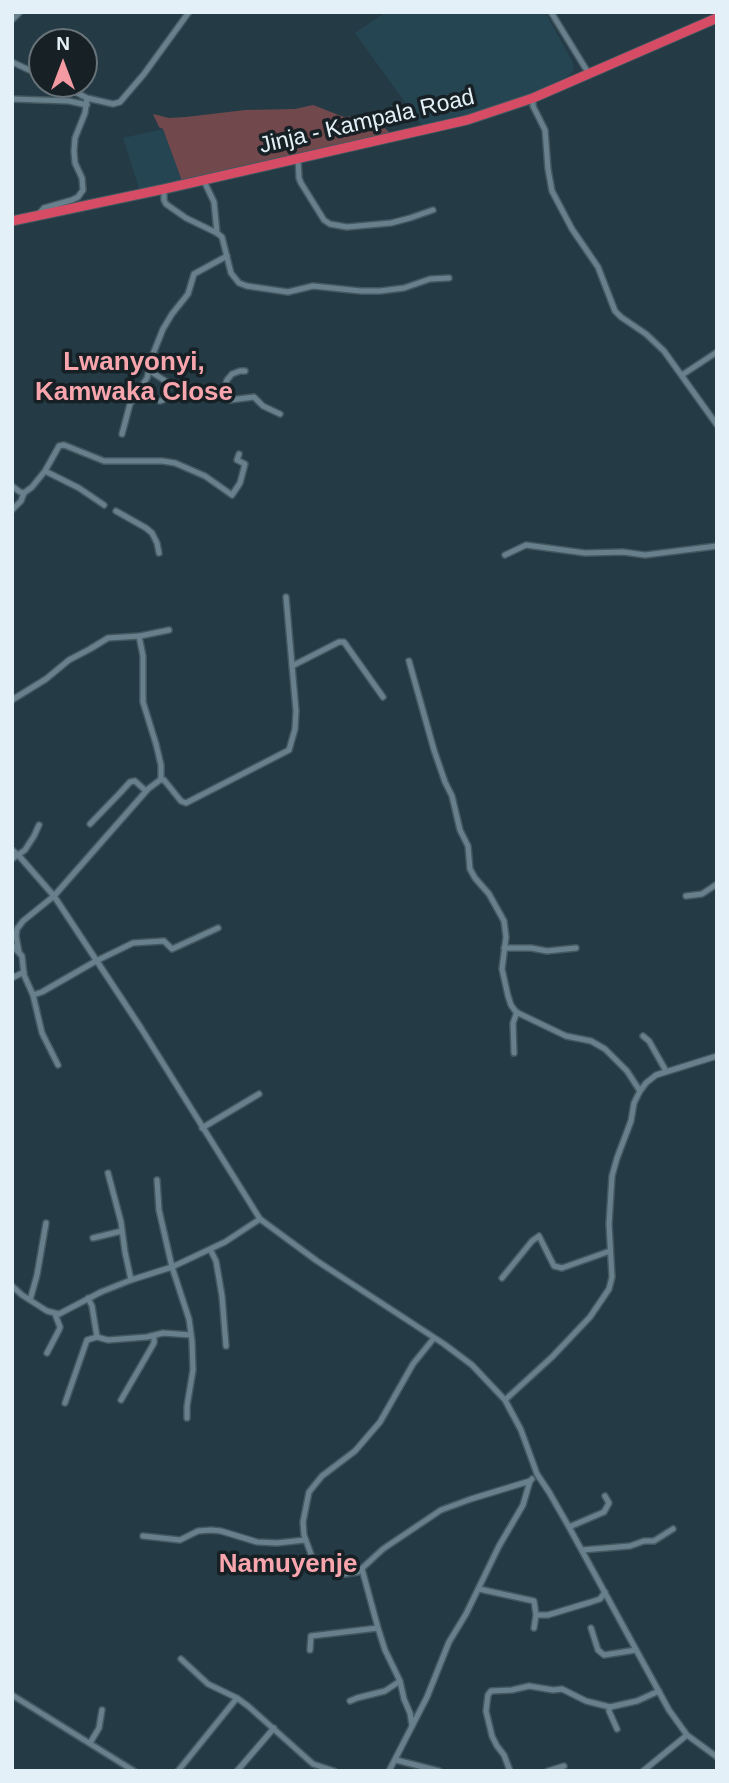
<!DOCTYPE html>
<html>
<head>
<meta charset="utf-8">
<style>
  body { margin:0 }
  #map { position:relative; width:729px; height:1783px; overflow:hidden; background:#243b45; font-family:Helvetica,sans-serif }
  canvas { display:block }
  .frame { position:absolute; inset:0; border:14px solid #e3f0f7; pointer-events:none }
  .north { position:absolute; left:28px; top:28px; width:70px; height:70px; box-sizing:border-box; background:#162025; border:2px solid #687379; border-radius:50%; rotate:0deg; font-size:19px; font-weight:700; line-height:28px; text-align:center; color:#e3f0f7 }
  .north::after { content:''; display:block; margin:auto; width:24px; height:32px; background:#f49aa3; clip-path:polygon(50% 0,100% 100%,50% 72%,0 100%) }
</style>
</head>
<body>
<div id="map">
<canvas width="729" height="1783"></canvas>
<div class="frame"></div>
<div class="north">N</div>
</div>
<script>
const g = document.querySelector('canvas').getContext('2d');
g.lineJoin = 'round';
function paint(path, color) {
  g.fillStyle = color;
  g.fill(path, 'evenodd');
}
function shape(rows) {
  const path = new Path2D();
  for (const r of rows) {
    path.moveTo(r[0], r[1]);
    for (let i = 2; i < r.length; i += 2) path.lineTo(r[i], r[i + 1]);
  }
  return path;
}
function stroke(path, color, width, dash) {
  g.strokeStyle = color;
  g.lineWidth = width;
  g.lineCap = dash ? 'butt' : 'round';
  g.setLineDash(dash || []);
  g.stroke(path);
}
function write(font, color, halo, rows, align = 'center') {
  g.font = font + ' Helvetica,sans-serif';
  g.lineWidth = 7;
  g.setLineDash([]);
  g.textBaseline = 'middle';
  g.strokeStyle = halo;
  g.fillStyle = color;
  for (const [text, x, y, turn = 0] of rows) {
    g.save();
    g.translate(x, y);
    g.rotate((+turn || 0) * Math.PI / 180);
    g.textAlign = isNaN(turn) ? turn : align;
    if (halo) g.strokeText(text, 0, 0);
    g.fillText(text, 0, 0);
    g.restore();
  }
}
paint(shape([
  [386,12,545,12,572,61,574,70,568,76,534,93,479,113,423,127,355,33],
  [163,129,182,181,140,191,123,138]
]), '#264553');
paint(shape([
  [313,105,344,117,371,115,390,133,182,181,163,129,159,127,153,114,169,118,186,117,245,110,295,109]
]), '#71494d');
const minor = shape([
  [551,12,589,74],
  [12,20,20,12],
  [12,62,42,76],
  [87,98,113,104,120,102,144,74,189,12],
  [533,98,533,106,545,130,548,169,552,191,572,229,598,267,615,311,621,317,646,334,664,351,717,425],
  [12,99,69,101,87,105],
  [298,158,299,178,301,183,324,220,330,224,347,227,391,223,410,218,433,210],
  [203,179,214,202,217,233],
  [164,189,164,200,166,204,186,218,217,233,222,237,231,273,239,283,247,286,288,292,313,286,361,291,380,291,404,288,430,279,449,278],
  [38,215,44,208,72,200,78,197,83,190,82,178,75,163,74,151,75,138,85,113,87,98,60,84],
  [150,371,170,384,163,400,160,401],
  [682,375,717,352],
  [170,384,178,384,230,400,254,397,263,406,280,414],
  [222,396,227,380,232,374,240,371,245,371],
  [122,434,130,404,147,378,153,354,163,329,172,314,188,294,194,274,227,256],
  [45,471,59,446,64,445,104,461,162,461,175,463,205,476,232,495,240,483,245,464,237,460,239,454],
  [12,486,20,492,24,493],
  [12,510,21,501,24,493,32,487,45,471,79,488,104,505],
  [116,511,146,528,152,533,157,543,159,553],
  [505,555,526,545,585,553,623,552,645,555,717,546],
  [139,636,143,656,143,702,156,744,161,765,161,779],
  [409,661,434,750,445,782,452,796,460,830,468,846,470,869,475,878,489,894,504,921,506,937,502,969,508,996,511,1005,516,1012,566,1036,591,1041,605,1049,627,1071,640,1091],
  [292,666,339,642,344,642,383,697],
  [12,700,46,679,69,660,90,649,108,638,140,636,169,630],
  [90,824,120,793,130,782,135,781,146,791],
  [12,850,20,857,54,896,141,1028,260,1219,317,1261,444,1344,472,1365,505,1400,521,1430,537,1474,549,1492,569,1527,669,1710,687,1735,717,1757],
  [12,859,25,850,34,836,39,825],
  [686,896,702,894,717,884],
  [12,945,22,956,24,975,33,995],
  [504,948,531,948,547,951,576,948],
  [19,952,16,936,17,929,23,921,54,896,148,789,160,780,164,780,181,801,186,803,289,750,295,729,296,711,286,597],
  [12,978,24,972],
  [643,1036,649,1041,666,1071],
  [514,1053,513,1023,517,1012],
  [58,1065,42,1033,33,995,42,992,96,961,133,943,164,941,172,949,218,928],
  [202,1128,259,1094],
  [108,1173,121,1222,125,1252,131,1280],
  [157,1180,159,1210,172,1267,189,1319,192,1341,193,1370,187,1406,187,1418],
  [93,1238,122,1231],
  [210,1249,216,1261,222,1296,226,1346],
  [502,1278,532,1241,539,1236,554,1266,562,1268,610,1251],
  [12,1286,22,1295,47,1311,59,1314,101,1292,131,1280,172,1267,225,1242,260,1219],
  [88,1298,92,1306,97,1337],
  [30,1300,37,1275,46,1223],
  [434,1338,413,1364,380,1422,355,1451,322,1476,309,1492,303,1522,304,1535,312,1557,317,1564,339,1574,345,1574,358,1572,383,1549,441,1510,471,1499,530,1481],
  [47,1353,59,1330,60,1327,55,1314],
  [121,1400,150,1350,154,1343,154,1336],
  [505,1400,552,1357,590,1317,609,1289,612,1277,609,1224,612,1176,617,1158,631,1121,634,1103,640,1091,646,1083,656,1075,717,1056],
  [65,1403,87,1340,97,1337,108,1340,147,1337,163,1333,191,1335],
  [569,1527,604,1512,609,1503,605,1496],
  [143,1536,180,1540,198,1531,211,1530,221,1531,257,1542,277,1543,305,1540],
  [582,1550,630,1546,644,1541,654,1541,673,1529],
  [362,1569,378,1628,385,1650,400,1681,404,1699,410,1713,412,1725],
  [479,1589,534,1601,536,1615,534,1628],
  [536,1615,548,1615,591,1602,600,1599,605,1592],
  [591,1628,598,1650,604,1655,636,1650],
  [310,1650,311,1636,378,1628],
  [181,1659,208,1684,237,1698,248,1706,313,1764,334,1771],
  [12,1695,134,1771],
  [350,1701,357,1698,385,1691,400,1681],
  [610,1707,609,1711,617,1729],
  [90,1743,99,1728,102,1710],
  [396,1760,439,1771],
  [178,1771,237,1698],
  [237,1771,274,1728],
  [389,1771,427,1697,449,1642,466,1614,499,1546,523,1505,530,1481,532,1479],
  [510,1771,504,1755,497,1746,492,1736,486,1711,488,1695,491,1691,512,1690,529,1686,553,1690,562,1689,586,1701,610,1707,637,1701,659,1691],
  [548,1771,564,1766],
  [643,1771,687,1735]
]);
const highway = shape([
  [12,221,164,189,467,120,533,98,717,18]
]);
stroke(minor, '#435860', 8);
stroke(highway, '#435860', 11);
stroke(minor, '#67808b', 5);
stroke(highway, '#d74c65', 9);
write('23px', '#e3f0f7', '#162025', [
  ["Jinja - Kampala Road",367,122,-13]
]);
write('bold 26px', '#f9a5ad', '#162025', [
  ["Lwanyonyi,",134,363],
  ["Kamwaka Close",134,393],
  ["Namuyenje",288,1565]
]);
</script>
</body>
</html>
